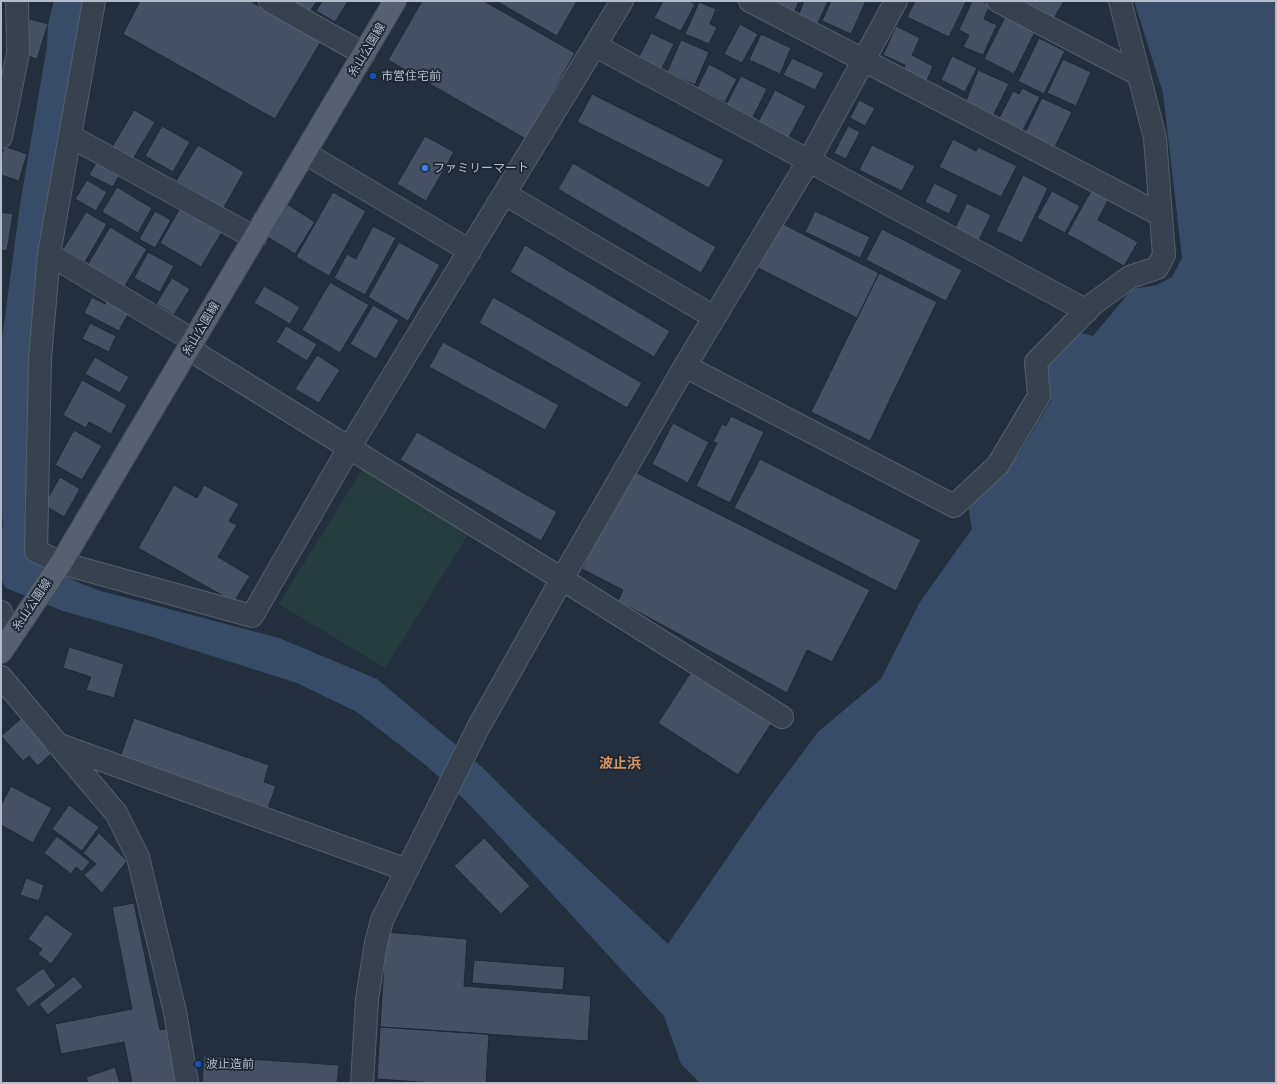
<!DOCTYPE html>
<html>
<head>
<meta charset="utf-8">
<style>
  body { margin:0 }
  #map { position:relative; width:1277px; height:1084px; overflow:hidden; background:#242f3e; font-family:Figtree,sans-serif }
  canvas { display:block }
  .frame { position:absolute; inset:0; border:2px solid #b4bcc9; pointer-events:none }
</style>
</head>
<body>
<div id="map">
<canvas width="1277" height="1084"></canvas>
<div class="frame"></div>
</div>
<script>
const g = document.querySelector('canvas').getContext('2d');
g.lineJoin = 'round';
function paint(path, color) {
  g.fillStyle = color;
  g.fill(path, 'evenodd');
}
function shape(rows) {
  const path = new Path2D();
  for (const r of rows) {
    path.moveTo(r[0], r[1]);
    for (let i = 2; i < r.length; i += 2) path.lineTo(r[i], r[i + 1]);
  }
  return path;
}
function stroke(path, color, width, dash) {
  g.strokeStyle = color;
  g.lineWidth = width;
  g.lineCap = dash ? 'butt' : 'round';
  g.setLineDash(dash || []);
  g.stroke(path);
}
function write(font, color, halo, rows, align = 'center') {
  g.font = font + ' Figtree,"Noto Sans JP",sans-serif';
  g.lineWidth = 3.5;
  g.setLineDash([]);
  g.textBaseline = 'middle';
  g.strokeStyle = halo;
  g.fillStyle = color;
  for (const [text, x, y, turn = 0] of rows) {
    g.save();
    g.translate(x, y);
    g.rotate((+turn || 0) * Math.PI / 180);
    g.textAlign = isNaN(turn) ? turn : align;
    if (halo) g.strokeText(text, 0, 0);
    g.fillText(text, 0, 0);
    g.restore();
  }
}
paint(shape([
  [363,468,469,533,385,668,279,604]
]), '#263c3f');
paint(shape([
  [54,1,90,1,61,139,29,559,82,584,101,591,279,638,377,679,482,767,533,818,668,944,760,810,818,732,881,679,920,602,972,529,968,505,1019,454,1051,401,1046,366,1077,332,1093,336,1132,289,1157,285,1172,277,1182,258,1163,93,1134,1,1276,1,1276,1083,700,1083,681,1064,664,1016,499,836,464,799,423,763,357,712,297,683,143,634,63,611,6,588,1,580,1,528,3,528,1,496,1,346,20,205,47,46,48,24]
]), '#394c67');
const building = shape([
  [140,1,250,1,322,40,275,119,123,34,140,1],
  [277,1,317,1,309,13,277,1],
  [322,1,348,1,335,22,316,11,322,1],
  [422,1,484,1,575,53,526,139,388,60,422,1],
  [496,1,577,1,557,36,496,1],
  [663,1,689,1,695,4,681,31,654,18,663,1],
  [755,1,799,1,793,16,755,1],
  [804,1,828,1,814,32,795,23,804,1],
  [831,1,866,1,851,34,822,21,831,1],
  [915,1,964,1,966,2,949,37,907,17,915,1],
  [972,1,982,1,990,5,984,19,997,25,983,55,963,47,969,35,959,30,972,1],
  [1027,1,1064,1,1054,18,1026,3,1027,1],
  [699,2,716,9,710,24,717,27,709,44,685,34,699,2],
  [1006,15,1036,30,1014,74,984,59,1006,15],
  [30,19,48,24,37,59,19,53,30,19],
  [740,24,758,34,742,63,724,54,740,24],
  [896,26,920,38,912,55,933,66,926,83,902,72,905,65,883,55,896,26],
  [651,33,674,44,659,74,636,63,651,33],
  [761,34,791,48,780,74,749,60,761,34],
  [1039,38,1065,51,1044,94,1018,81,1039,38],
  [681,40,709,52,695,85,667,72,681,40],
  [952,56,977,68,965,92,941,80,952,56],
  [792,58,824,73,815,90,783,75,792,58],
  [1063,59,1091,72,1076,106,1047,93,1063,59],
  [709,64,737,79,725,102,697,88,709,64],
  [978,70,1009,84,993,116,966,101,978,70],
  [741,76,767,89,750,123,724,109,741,76],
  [1022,88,1040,97,1022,132,998,120,1013,91,1019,94,1022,88],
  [775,90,806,106,788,139,758,122,775,90],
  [592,94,724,160,709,188,577,122,592,94],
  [1042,98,1072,112,1053,151,1023,137,1042,98],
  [859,100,875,108,865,126,850,118,859,100],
  [134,110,155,122,133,159,112,147,134,110],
  [162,126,190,142,173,172,145,156,162,126],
  [848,126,860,132,846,159,834,153,848,126],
  [425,136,454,152,426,201,397,184,425,136],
  [953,139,976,151,978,147,1017,166,1001,197,939,167,953,139],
  [198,145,244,172,223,209,176,181,198,145],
  [872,145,915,166,902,191,859,170,872,145],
  [4,146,27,154,19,181,1,175,1,156,4,146],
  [97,161,120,174,113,187,89,175,97,161],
  [573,163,716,247,701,273,558,189,573,163],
  [1023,175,1048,188,1022,243,996,231,1023,175],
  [87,180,107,192,96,211,75,199,87,180],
  [934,183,958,195,949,214,925,202,934,183],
  [117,187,152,208,138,233,102,212,117,187],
  [1052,191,1080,206,1065,233,1037,218,1052,191],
  [1091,191,1108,200,1098,220,1138,242,1124,266,1067,234,1091,191],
  [333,192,366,211,329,276,296,257,333,192],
  [967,203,991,215,979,240,955,228,967,203],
  [287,204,315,222,295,254,266,236,287,204],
  [180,208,222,232,201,267,160,243,180,208],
  [155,211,171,220,155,248,139,239,155,211],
  [815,211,870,237,860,258,805,232,815,211],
  [1,212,13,214,7,251,1,250,1,212],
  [86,212,107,224,85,262,63,249,86,212],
  [781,223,879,273,857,318,758,268,781,223],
  [373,226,396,238,365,295,334,278,347,254,356,259,373,226],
  [110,227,147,249,123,289,86,267,110,227],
  [882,229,962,270,946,301,866,260,882,229],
  [399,242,440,265,408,321,368,297,399,242],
  [525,245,670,331,654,357,510,272,525,245],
  [148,252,174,266,160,292,134,278,148,252],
  [879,273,937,302,870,441,811,412,879,273],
  [172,278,190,289,174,315,156,304,172,278],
  [330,282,369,305,340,353,302,330,330,282],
  [264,286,300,307,290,324,254,303,264,286],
  [109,295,132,307,119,331,84,313,92,297,105,304,109,295],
  [493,297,642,383,627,408,479,323,493,297],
  [373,305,399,320,376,359,350,344,373,305],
  [90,323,116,336,109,352,82,339,90,323],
  [286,326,317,344,307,361,276,342,286,326],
  [443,342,559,405,545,430,429,367,443,342],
  [317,355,340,370,319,403,295,389,317,355],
  [95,357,129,377,120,393,85,374,95,357],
  [82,380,127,405,111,434,89,422,86,428,63,415,82,380],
  [731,416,764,432,730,503,696,486,717,443,713,442,722,424,726,426,731,416],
  [673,423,709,442,688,483,652,464,673,423],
  [74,430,102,446,82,480,55,465,74,430],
  [417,432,557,512,541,541,400,460,417,432],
  [760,459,921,540,896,591,734,508,760,459],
  [631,470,870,590,832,662,807,650,787,693,618,601,623,590,582,569,631,470],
  [60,477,80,489,64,517,44,505,60,477],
  [174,485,197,498,204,485,239,504,229,521,237,525,218,557,250,576,234,602,138,548,174,485],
  [69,647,124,664,114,698,86,690,91,677,63,668,69,647],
  [693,669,773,721,738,775,658,723,693,669],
  [24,716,55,750,38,766,29,756,23,761,1,736,24,716],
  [134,718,269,765,264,782,276,786,268,808,120,757,134,718],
  [11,786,52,808,33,843,1,825,1,805,11,786],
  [69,805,99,827,82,851,52,829,69,805],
  [99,833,127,861,102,893,84,875,96,864,83,853,99,833],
  [57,836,90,862,82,872,76,867,71,874,44,853,57,836],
  [484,838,530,886,501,914,454,866,484,838],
  [26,878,44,885,39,901,20,895,26,878],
  [134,903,160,1030,170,1028,180,1081,167,1083,132,1083,124,1042,61,1054,55,1024,132,1009,112,907,134,903],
  [46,914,73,934,51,964,38,954,42,949,28,939,46,914],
  [386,932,467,939,464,986,591,996,588,1041,380,1027,386,932],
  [474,960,565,967,563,990,472,983,474,960],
  [43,968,56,986,28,1007,15,989,43,968],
  [74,976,83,987,48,1015,39,1004,74,976],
  [380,1027,489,1034,486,1083,435,1083,377,1079,380,1027],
  [204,1056,339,1065,337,1083,202,1083,204,1056],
  [115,1067,120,1083,88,1083,86,1077,115,1067]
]);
paint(building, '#455162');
stroke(building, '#1f2835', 1);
const minor = shape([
  [94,1,49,254,40,359,36,551,61,563,252,616,349,448,622,1],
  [270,1,364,54],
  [750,1,1161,215],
  [998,1,1138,74],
  [596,46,1087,311],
  [70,136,255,238],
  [1,137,18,53,17,1],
  [305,153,470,251],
  [505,194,714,317],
  [49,254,194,341],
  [189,349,562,579,782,717],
  [685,366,954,506,998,465,1039,396,1036,362,1093,304,1130,277,1157,268,1164,255,1155,138,1120,1],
  [1,612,3,619,17,626],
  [1,677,116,813,138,857,175,1012,187,1083],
  [57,744,407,870,478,728,562,579,685,366,808,162,896,1],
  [362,1083,367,999,376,943,382,920,407,870]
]);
const major = shape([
  [1,652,61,563,395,1]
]);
stroke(minor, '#565f6c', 24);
stroke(major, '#414a57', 24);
stroke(minor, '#38414e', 22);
stroke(major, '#56606e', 22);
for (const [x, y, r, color] of [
  [373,76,4,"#1a4fb4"],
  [425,168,4,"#3f7fe0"],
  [198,1064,4,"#1a4fb4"]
]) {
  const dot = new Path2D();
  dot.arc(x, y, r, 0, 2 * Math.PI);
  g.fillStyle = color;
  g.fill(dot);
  stroke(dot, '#1d2633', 1.5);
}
write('12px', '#b4bcc9', '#1d2633', [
  ["糸山公園線",367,50,-59],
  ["糸山公園線",201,329,-59],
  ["糸山公園線",32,605,-56]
]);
write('12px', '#b4bcc9', '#1d2633', [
  ["市営住宅前",381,76],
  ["ファミリーマート",433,168],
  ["波止造前",206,1064]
], 'left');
write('bold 14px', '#d59563', '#1d2633', [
  ["波止浜",620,764]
]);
</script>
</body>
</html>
